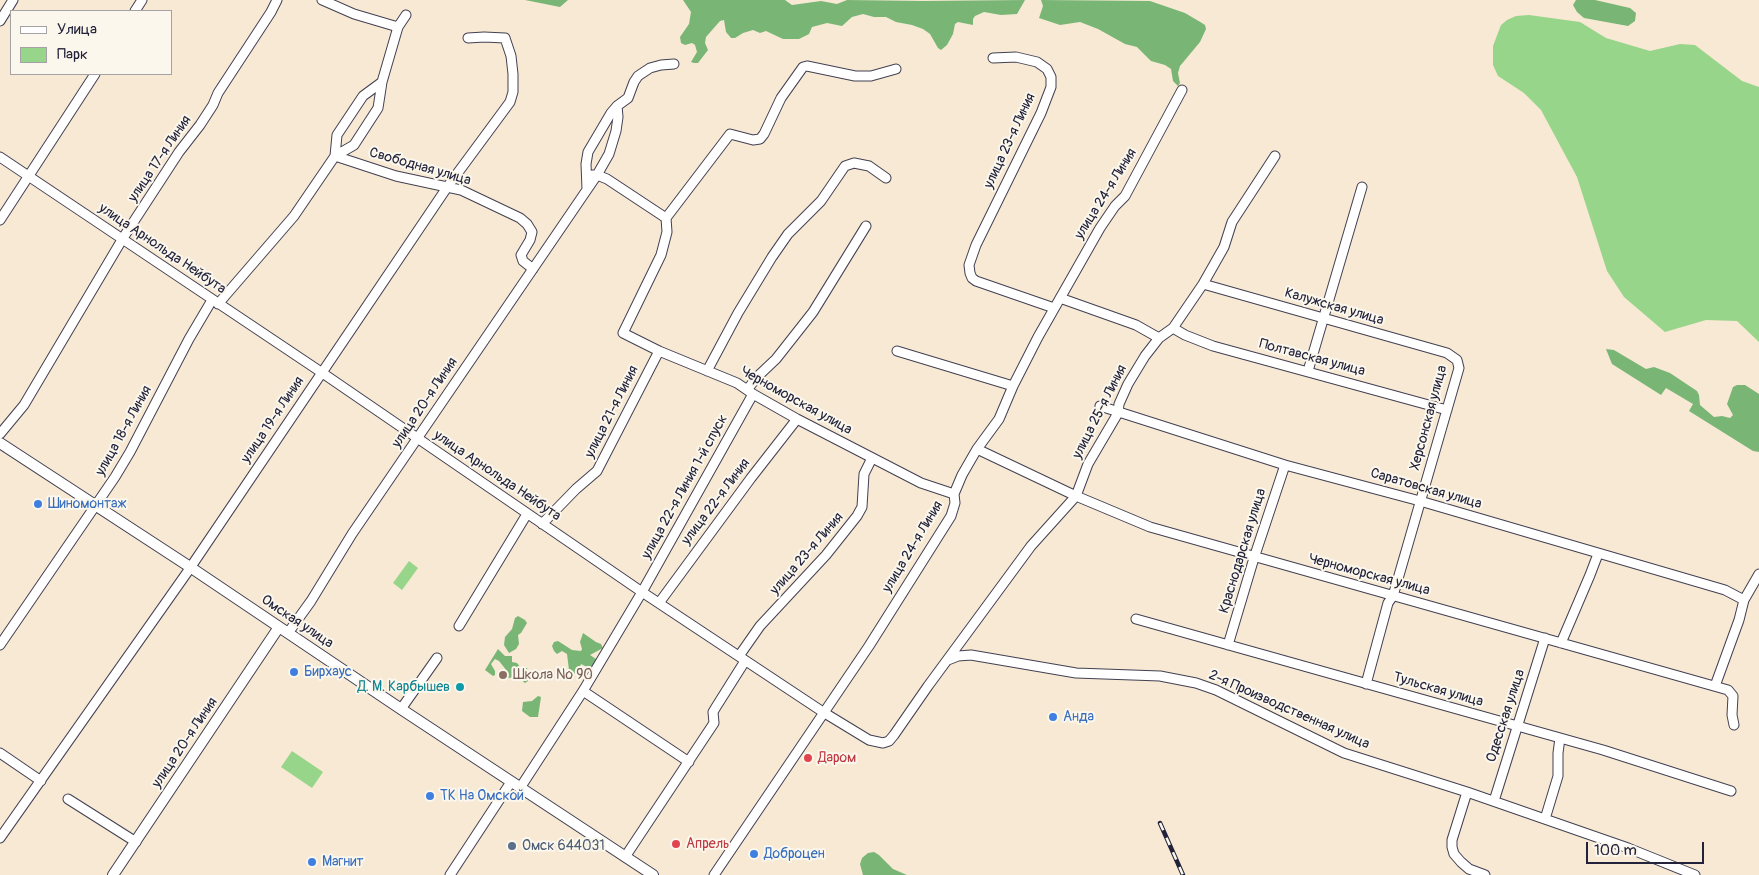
<!DOCTYPE html>
<html>
<head>
<meta charset="utf-8">
<style>
  body { margin:0 }
  #map { position:relative; width:1759px; height:875px; overflow:hidden; background:#f7e9d3; font-family:Pangolin,sans-serif }
  canvas { display:block }
  .legend { position:absolute; left:10px; top:10px; width:162px; height:65px; box-sizing:border-box; background:#fbf7ec; border:1px solid #a4a2a5; margin:0; padding:6px 9px; list-style:none; font-size:15px; color:#22223b }
  .legend li { display:flex; align-items:center; gap:10px; height:25px }
  .legend b { width:25px; border:1px solid #a4a2a5 }
  .scale { position:absolute; left:1586px; top:842px; width:118px; height:22px; box-sizing:border-box; border:2px solid #22223b; border-top:0; padding-left:6px; font-size:15px; line-height:18px; white-space:nowrap; color:#22223b; -webkit-text-stroke:4px #fbf7ec; paint-order:stroke }
</style>
</head>
<body>
<div id="map">
<canvas width="1759" height="875"></canvas>
<ul class="legend">
<li><b style="height:6px;background:#fff"></b>Улица</li>
<li><b style="height:14px;background:#97d58a"></b>Парк</li>
</ul>
<div class="scale">100 m</div>
</div>
<script>
const g = document.querySelector('canvas').getContext('2d');
g.lineJoin = 'round';
function paint(path, color) {
  g.fillStyle = color;
  g.fill(path, 'evenodd');
}
function shape(rows) {
  const path = new Path2D();
  for (const r of rows) {
    path.moveTo(r[0], r[1]);
    for (let i = 2; i < r.length; i += 2) path.lineTo(r[i], r[i + 1]);
  }
  return path;
}
function stroke(path, color, width, dash) {
  g.strokeStyle = color;
  g.lineWidth = width;
  g.lineCap = dash ? 'butt' : 'round';
  g.setLineDash(dash || []);
  g.stroke(path);
}
function write(font, color, halo, rows, align = 'center') {
  g.font = font + ' Pangolin,sans-serif';
  g.lineWidth = 4;
  g.setLineDash([]);
  g.textBaseline = 'middle';
  g.strokeStyle = halo;
  g.fillStyle = color;
  for (const [text, x, y, turn = 0] of rows) {
    g.save();
    g.translate(x, y);
    g.rotate((+turn || 0) * Math.PI / 180);
    g.textAlign = isNaN(turn) ? turn : align;
    if (halo) g.strokeText(text, 0, 0);
    g.fillText(text, 0, 0);
    g.restore();
  }
}
paint(shape([
  [1529,15,1580,22,1606,38,1650,51,1680,44,1695,45,1742,81,1759,87,1759,342,1737,321,1706,320,1665,332,1624,297,1607,271,1577,177,1541,110,1524,93,1498,76,1493,65,1493,46,1501,25,1507,20,1516,16],
  [409,561,418,568,402,590,393,583],
  [292,751,323,772,312,788,281,767]
]), '#97d58a');
paint(shape([
  [525,0,568,0,560,7],
  [683,0,785,0,792,5,821,1,837,4,847,0,923,1,1025,0,1017,14,1001,15,984,12,975,16,973,19,973,25,958,22,955,24,953,34,947,45,941,50,938,48,930,34,923,29,912,25,896,22,886,17,874,17,863,14,852,17,842,26,827,23,812,27,809,34,799,39,783,39,766,31,760,33,753,30,743,33,735,38,731,38,726,32,724,20,720,21,706,37,705,43,708,50,698,63,694,63,691,62,697,52,695,45,692,43,685,45,681,43,680,37,689,24,691,12],
  [1041,0,1150,1,1185,13,1202,23,1205,25,1206,29,1200,42,1180,66,1178,73,1180,83,1178,86,1173,81,1171,69,1165,65,1151,61,1137,47,1125,44,1098,29,1080,22,1060,25,1039,18,1043,6],
  [1576,0,1595,0,1630,8,1636,13,1635,21,1628,26,1584,18,1577,12,1573,5],
  [1606,349,1614,350,1646,369,1654,367,1670,373,1697,391,1699,395,1700,405,1714,417,1722,416,1730,418,1733,415,1727,404,1733,387,1737,385,1745,385,1759,394,1759,452,1753,451,1689,411,1693,404,1666,388,1661,395,1612,364],
  [518,616,525,620,527,623,521,633,518,635,519,644,516,649,509,653,504,645,505,637,512,629,515,618],
  [583,633,596,642,601,644,603,648,590,655,596,659,594,665,589,668,581,664,578,672,573,674,569,670,567,654,562,651,557,654,554,651,552,646,554,642,558,641,572,650,581,651,582,649,580,642],
  [498,649,505,656,512,656,512,662,517,663,521,668,527,668,528,672,528,681,525,683,518,677,507,678,506,675,507,671,499,661,495,659,491,664,495,671,495,675,493,676,485,670],
  [538,696,541,697,538,717,530,717,522,711,523,702,532,701],
  [874,852,879,855,893,869,907,875,863,875,860,864,862,858,868,853]
]), '#79b676');
const minor = shape([
  [322,0,354,14,398,27],
  [135,11,142,0],
  [0,21,13,0],
  [993,58,1016,57,1037,62,1047,69,1051,77,1051,87,1041,113,976,245,969,265,970,273,972,278,976,281,1054,308],
  [896,69,871,76,855,76,807,66,803,67,781,98,764,134,760,139,753,140,730,134,666,218,667,232,661,255,623,333,659,351,737,383,753,394,797,419,921,483,954,494],
  [335,156,396,176,461,190,520,218,527,224,532,232,530,240,521,255,523,261,533,269],
  [335,156,354,145,378,108,382,82],
  [0,157,321,372,642,592,823,712,869,740,883,743,889,741,894,735,928,686,1031,546,1076,496,1088,464,1118,413,1119,404,1128,384,1145,356,1159,338,1173,328,1203,284,1224,247,1232,222,1275,156],
  [592,175,597,175,607,179,666,218],
  [587,189,586,164,588,152,611,113,617,106],
  [0,220,95,74],
  [1203,284,1447,353,1457,360,1459,368,1393,596,1388,603,1366,684],
  [1060,298,1136,325,1159,338],
  [218,304,294,216,335,156,337,135,363,96,382,82,398,27,406,15],
  [1173,328,1185,335,1213,346,1447,410],
  [897,351,1013,386],
  [707,371,738,313,772,257,788,234,821,201,845,166,854,163,869,166,886,178],
  [1308,371,1362,187],
  [747,390,757,377,776,359,813,312,866,226],
  [1100,406,1285,465,1420,501,1725,590,1744,600],
  [0,434,24,405,123,238,179,152,200,125,213,105,218,93,271,12,277,0],
  [977,449,1076,496,1150,527,1728,690,1733,696,1732,715,1734,725],
  [542,524,576,489,597,471,659,351],
  [659,603,751,478,797,419],
  [1136,619,1603,750,1731,791],
  [459,626,527,514],
  [288,633,311,601,352,534,597,175,609,154,616,131,618,117,617,106,628,98,634,82,638,76,650,68,661,65,674,64],
  [1561,643,1590,575,1598,554],
  [0,645,115,477,130,452,189,339,212,300],
  [1228,645,1254,558,1285,465],
  [739,656,760,626,826,555,857,516,862,507,864,474,872,458],
  [948,660,958,656,971,655,1076,673,1160,676,1196,683,1216,690,1344,753,1467,792,1628,848,1695,875],
  [1715,686,1739,620,1744,600,1759,574],
  [583,691,689,762],
  [401,709,437,658],
  [0,753,41,781],
  [520,788,583,691,642,592,753,394],
  [1467,792,1452,840,1452,847,1454,854,1461,862,1469,869,1485,875],
  [68,799,136,842],
  [1494,801,1545,638],
  [1545,819,1558,776,1558,753,1560,738],
  [0,838,186,574,448,186,510,102,513,92,513,74,511,56,505,38,484,37,468,38],
  [625,857,714,723,713,712,716,707,745,661],
  [450,875,511,782],
  [714,875,869,646,951,516,955,503,954,494,962,475,977,449,999,419,1013,386,1038,337,1100,228,1115,206,1125,196,1182,90]
]);
const major = shape([
  [0,443,190,567,401,709,653,875],
  [113,875,279,627]
]);
stroke(minor, '#424052', 11);
stroke(major, '#424052', 12);
stroke(minor, '#fff', 9);
stroke(major, '#fff', 10);
const rail = shape([
  [1160,823,1183,875]
]);
stroke(rail, '#22223b', 4.5);
stroke(rail, '#fbf7ec', 2.5, [8]);
for (const [x, y, r, color] of [
  [38,504,5,"#3f7fe0"],
  [294,672,5,"#3f7fe0"],
  [503,675,5,"#8d6e63"],
  [460,687,5,"#0f9aa8"],
  [1053,717,5,"#3f7fe0"],
  [808,758,5,"#e0444e"],
  [430,796,5,"#3f7fe0"],
  [676,844,5,"#e0444e"],
  [512,846,5,"#5c6f8a"],
  [754,854,5,"#3f7fe0"],
  [312,862,5,"#3f7fe0"]
]) {
  const dot = new Path2D();
  dot.arc(x, y, r, 0, 2 * Math.PI);
  g.fillStyle = color;
  g.fill(dot);
  stroke(dot, '#fbf7ec', 2);
}
write('14px', '#22223b', '#fbf7ec', [
  ["улица 23-я Линия",1010,141,-65],
  ["улица 17-я Линия",160,159,-56],
  ["Свободная улица",420,167,16],
  ["улица 24-я Линия",1106,194,-58],
  ["улица Арнольда Нейбута",162,249,34],
  ["Калужская улица",1334,307,16],
  ["Полтавская улица",1312,358,15],
  ["Черноморская улица",796,401,29],
  ["улица 20-я Линия",425,403,-56],
  ["улица 21-я Линия",612,412,-63],
  ["улица 25-я Линия",1100,412,-63],
  ["Херсонская улица",1429,418,-75],
  ["улица 19-я Линия",273,420,-56],
  ["улица 18-я Линия",124,431,-61],
  ["улица Арнольда Нейбута",497,476,34],
  ["улица 22-я Линия 1-й спуск",685,487,-61],
  ["Саратовская улица",1426,489,16],
  ["улица 22-я Линия",716,502,-53],
  ["улица 24-я Линия",913,547,-59],
  ["Краснодарская улица",1243,551,-73],
  ["улица 23-я Линия",807,554,-49],
  ["Черноморская улица",1369,575,15],
  ["Омская улица",297,622,34],
  ["Тульская улица",1438,690,16],
  ["2-я Производственная улица",1289,710,24],
  ["Одесская улица",1506,716,-72],
  ["улица 20-я Линия",185,743,-56]
]);
write('14px', '#366cbe', '#fbf7ec', [
  ["Шиномонтаж",48,504],
  ["Бирхаус",304,672],
  ["Анда",1063,717],
  ["ТК На Омской",440,796],
  ["Доброцен",764,854],
  ["Магнит",322,862]
], 'left');
write('14px', '#785e54', '#fbf7ec', [
  ["Школа № 90",513,675]
], 'left');
write('14px', '#0d838f', '#fbf7ec', [
  ["Д. М. Карбышев",450,687]
], 'right');
write('14px', '#be3a42', '#fbf7ec', [
  ["Даром",818,758],
  ["Апрель",686,844]
], 'left');
write('14px', '#4e5e75', '#fbf7ec', [
  ["Омск 644031",522,846]
], 'left');
</script>
</body>
</html>
